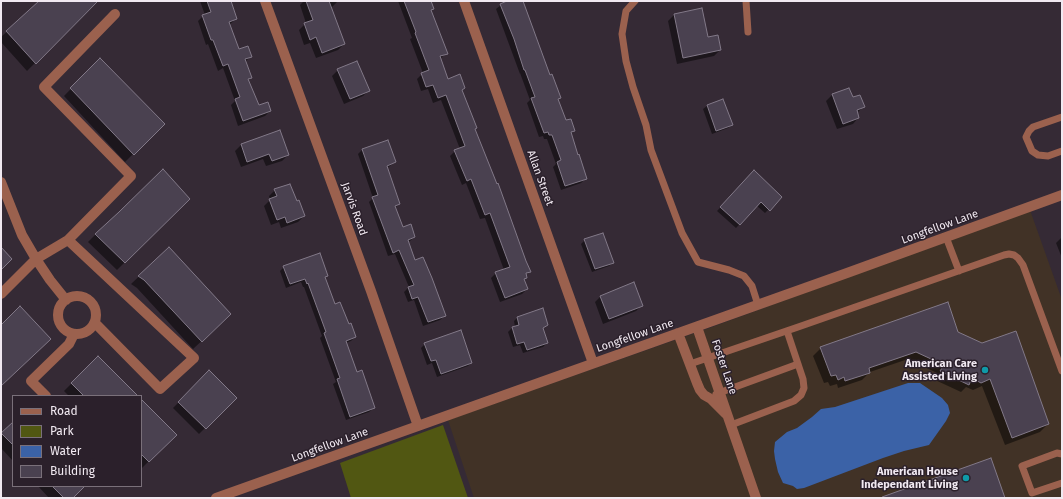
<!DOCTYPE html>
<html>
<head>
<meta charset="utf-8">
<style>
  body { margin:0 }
  #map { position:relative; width:1063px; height:499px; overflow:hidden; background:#352a35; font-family:"Fira Sans",sans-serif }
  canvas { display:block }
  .frame { position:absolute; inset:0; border:2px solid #f1e9f1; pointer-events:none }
  .legend { position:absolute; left:12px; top:395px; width:130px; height:92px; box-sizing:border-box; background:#2b202b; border:1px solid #7a707a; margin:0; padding:5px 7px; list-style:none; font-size:12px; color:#f1e9f1 }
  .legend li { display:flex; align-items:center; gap:8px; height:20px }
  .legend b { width:20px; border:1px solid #7a707a }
</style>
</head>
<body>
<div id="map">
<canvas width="1063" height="499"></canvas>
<div class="frame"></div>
<ul class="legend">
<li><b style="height:5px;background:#9b614e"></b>Road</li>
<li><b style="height:11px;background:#515712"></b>Park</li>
<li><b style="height:11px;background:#3b62a7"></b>Water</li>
<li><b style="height:11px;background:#4a4150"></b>Building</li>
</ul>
</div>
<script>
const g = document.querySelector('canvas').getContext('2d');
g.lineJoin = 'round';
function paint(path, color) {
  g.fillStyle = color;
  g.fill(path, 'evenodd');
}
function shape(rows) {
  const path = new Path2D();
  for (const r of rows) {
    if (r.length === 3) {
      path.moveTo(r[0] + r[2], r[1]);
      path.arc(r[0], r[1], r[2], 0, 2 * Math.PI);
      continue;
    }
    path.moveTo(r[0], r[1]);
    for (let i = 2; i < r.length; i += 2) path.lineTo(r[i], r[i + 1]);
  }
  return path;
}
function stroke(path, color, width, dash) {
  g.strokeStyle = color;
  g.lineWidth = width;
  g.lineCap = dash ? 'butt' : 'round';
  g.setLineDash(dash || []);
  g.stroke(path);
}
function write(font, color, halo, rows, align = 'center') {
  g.font = font + ' "Fira Sans",sans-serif';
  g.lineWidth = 3;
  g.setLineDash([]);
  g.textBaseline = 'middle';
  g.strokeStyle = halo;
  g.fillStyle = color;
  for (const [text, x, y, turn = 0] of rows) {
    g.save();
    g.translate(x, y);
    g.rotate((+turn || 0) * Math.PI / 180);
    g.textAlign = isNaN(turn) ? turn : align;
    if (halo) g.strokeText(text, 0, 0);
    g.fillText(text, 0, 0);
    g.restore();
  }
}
paint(shape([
  [1030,210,1062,300,1062,498,474,498,448,420,712,327]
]), '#413226');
paint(shape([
  [443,425,468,498,351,498,340,463]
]), '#515712');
paint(shape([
  [908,383,920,383,942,398,948,405,950,413,946,421,929,445,904,451,883,458,804,488,797,489,793,486,783,483,778,472,775,459,774,451,775,442,787,432,797,428,812,417,821,409,835,407]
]), '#3b62a7');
paint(shape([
  [41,1,96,1,27,71,1,42,1,37],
  [200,1,224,1,236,19,229,25,238,50,251,56,246,61,251,78,248,80,258,106,270,111,265,116,238,126,231,105,235,101,223,68,218,71,208,44,206,45,198,21,203,16,205,15],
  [304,1,337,1,337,2,331,8,344,44,338,50,316,58,310,43,304,45,299,30,306,23,300,5],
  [398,1,430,1,433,9,431,11,446,53,440,59,448,80,464,88,462,91,475,129,529,271,525,275,526,277,523,280,527,289,522,294,500,302,491,278,496,273,504,270,485,218,480,219,466,183,462,185,450,156,455,151,460,149,441,100,433,103,428,89,421,91,417,79,423,73,410,39,412,38],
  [510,1,522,1,549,76,560,98,558,100,565,122,574,131,570,134,586,178,581,183,561,190,553,167,556,164,547,139,544,139,543,136,539,137,527,103,530,100,520,73,520,74,496,9,501,5],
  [701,9,707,39,720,50,714,56,677,64,668,21,674,15],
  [100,59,163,124,125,162,64,96],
  [338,70,368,91,363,96,344,104,332,76],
  [849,89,852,99,863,107,857,113,858,118,853,124,837,129,826,101,832,95],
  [723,100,732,125,728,128,712,134,703,109,707,106],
  [280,131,288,155,282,161,266,166,263,159,241,167,235,151,241,145],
  [387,141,394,162,390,166,386,168,399,204,395,208,402,228,414,237,410,241,407,242,415,261,445,315,440,320,423,326,414,300,408,302,404,292,409,287,395,254,388,256,369,202,373,198,358,154,362,150],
  [754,172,781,197,765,213,757,206,736,228,717,211],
  [275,190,296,202,304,216,298,222,281,228,279,222,271,225,264,206,270,200,269,196],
  [188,199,117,270,88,242,96,234],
  [1062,237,1062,258,1056,243],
  [585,240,613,263,609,266,592,272,581,244],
  [169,248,222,322,193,349,137,288,131,284],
  [284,267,327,276,325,278,334,305,355,337,351,341,345,343,356,373,374,408,369,412,346,420,333,384,336,382,320,338,322,336,304,287,303,287,301,282,286,288,280,271],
  [601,296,642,305,636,311,603,324,595,302],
  [517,318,547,325,542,329,547,343,543,347,523,353,520,345,513,347,508,332,512,328,515,327,514,321],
  [957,332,1048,424,1040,432,1005,445,982,386,973,390,966,387,961,392,933,379,937,373,908,359,870,372,862,380,838,388,837,384,830,386,828,382,824,383,813,356,821,348],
  [425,344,471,363,468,366,437,377,432,363,427,365,421,348],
  [98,357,137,396,69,396,64,391],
  [209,372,235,398,199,434,173,408],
  [141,400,175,435,141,469],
  [13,424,13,461,1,448,1,435],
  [38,486,84,486,72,498,49,498]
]), '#0007');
const building = shape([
  [39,1,98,1,36,64,6,31,39,1],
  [207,1,231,1,237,19,229,22,239,49,248,46,252,57,245,59,252,78,248,79,259,105,268,102,271,111,243,121,235,99,240,97,228,64,223,66,213,40,211,40,202,15,211,12,207,1],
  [306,1,329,1,345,44,322,53,316,37,310,40,304,23,313,20,306,1],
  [404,1,431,1,434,9,431,10,448,54,440,56,448,79,460,74,465,88,462,90,477,128,475,129,497,184,498,183,526,261,531,272,526,273,527,278,524,279,528,289,505,298,495,272,510,267,490,213,485,215,471,179,467,181,454,150,465,146,446,95,438,98,433,85,426,87,421,73,429,70,415,33,416,32,404,1],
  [507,1,523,1,550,75,552,74,561,98,558,99,566,120,571,119,575,131,571,132,578,155,579,154,587,179,565,186,557,162,561,160,552,135,549,135,548,132,544,133,531,98,535,97,525,70,524,70,514,39,500,4,507,1],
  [702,8,708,37,718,35,721,50,683,58,674,14,702,8],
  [100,58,165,124,134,155,70,88,100,58],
  [357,61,370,91,350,99,337,69,357,61],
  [849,88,853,97,860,95,865,107,857,110,859,118,843,124,832,94,849,88],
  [723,99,733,125,716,131,707,105,723,99],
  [280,130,289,155,272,161,269,154,247,162,241,144,280,130],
  [388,140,396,162,387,166,400,204,395,206,403,227,411,224,415,237,408,240,415,260,423,257,432,278,446,316,428,322,418,297,412,299,408,287,414,285,399,250,393,253,372,197,378,195,362,149,388,140],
  [163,169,190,199,125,263,95,234,119,212,163,169],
  [754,170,782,197,770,211,761,202,740,225,720,207,754,170],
  [290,184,297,201,299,200,305,216,287,223,285,217,277,220,269,199,277,196,274,189,290,184],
  [603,233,614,263,595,269,584,239,603,233],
  [1,247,12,259,1,270,1,247],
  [169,247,231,314,202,342,144,280,138,276,169,247],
  [320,253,328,276,325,277,335,304,340,302,349,324,351,323,356,337,346,341,357,372,362,370,375,408,350,417,337,379,340,378,324,333,326,332,308,283,307,284,305,279,290,284,283,266,320,253],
  [634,282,643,306,609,319,600,296,634,282],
  [948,302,958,332,982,343,1016,331,1049,424,1012,438,990,379,981,383,972,378,969,385,940,371,944,365,916,352,869,368,870,373,845,381,844,377,838,380,836,375,831,376,820,347,948,302],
  [20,306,51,339,1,386,1,325,20,306],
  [543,308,548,325,543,328,548,343,527,350,524,342,517,344,512,327,519,325,517,317,543,308],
  [461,330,472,363,441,374,436,360,431,361,424,343,461,330],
  [98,356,138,396,84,396,71,383,98,356],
  [209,370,237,398,206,429,178,402,209,370],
  [141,399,177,435,149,462,141,454,141,399],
  [13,422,13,445,1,433,13,422],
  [991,458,1005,498,883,498,882,497,991,458],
  [52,486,85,486,73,498,64,498,52,486]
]);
paint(building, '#4a4150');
stroke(building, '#827988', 1);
stroke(shape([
  [635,1,626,11,622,34,626,61,633,87,646,125,651,150,682,233,698,262,729,270,744,276,752,286,758,305],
  [746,1,748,32],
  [1062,117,1033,127,1029,131,1026,137,1032,151,1038,155,1048,156,1062,151],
  [946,237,959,271],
  [690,364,801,326,1004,255,1009,254,1014,255,1018,258,1023,265,1062,371],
  [716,394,798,364],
  [731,425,794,401,801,395,804,388,803,379,787,331],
  [1062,454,1057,453,1022,466,1032,493,1062,483]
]), '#9b614e', 7);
stroke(shape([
  [265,1,371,291,418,426],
  [464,1,593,363],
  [1,182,22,235,36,259,50,280,66,300],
  [68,240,194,358,160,389,95,323],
  [1,294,36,259,68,240,131,176,44,87,115,14],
  [77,315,19],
  [697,327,756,498],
  [678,333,697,383,700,390,704,395,711,399,726,414],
  [46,396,31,381,69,344,74,334],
  [216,498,847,273,1062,195]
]), '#9b614e', 10);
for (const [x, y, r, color] of [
  [985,370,4,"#0f9aa8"],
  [966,478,4,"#0f9aa8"]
]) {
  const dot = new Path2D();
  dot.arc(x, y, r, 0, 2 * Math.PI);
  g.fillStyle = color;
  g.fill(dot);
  stroke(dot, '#2b202b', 1.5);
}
write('11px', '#f1e9f1', '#2b202b', [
  ["Allan Street",540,178,70],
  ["Jarvis Road",354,209,70],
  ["Longfellow Lane",940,227,-20],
  ["Longfellow Lane",635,336,-19],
  ["Foster Lane",724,367,71],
  ["Longfellow Lane",330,445,-20]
]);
write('bold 11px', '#f1e9f1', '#2b202b', [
  ["American Care",977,364],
  ["Assisted Living",977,377],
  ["American House",958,472],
  ["Independant Living",958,485]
], 'right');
</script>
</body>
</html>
